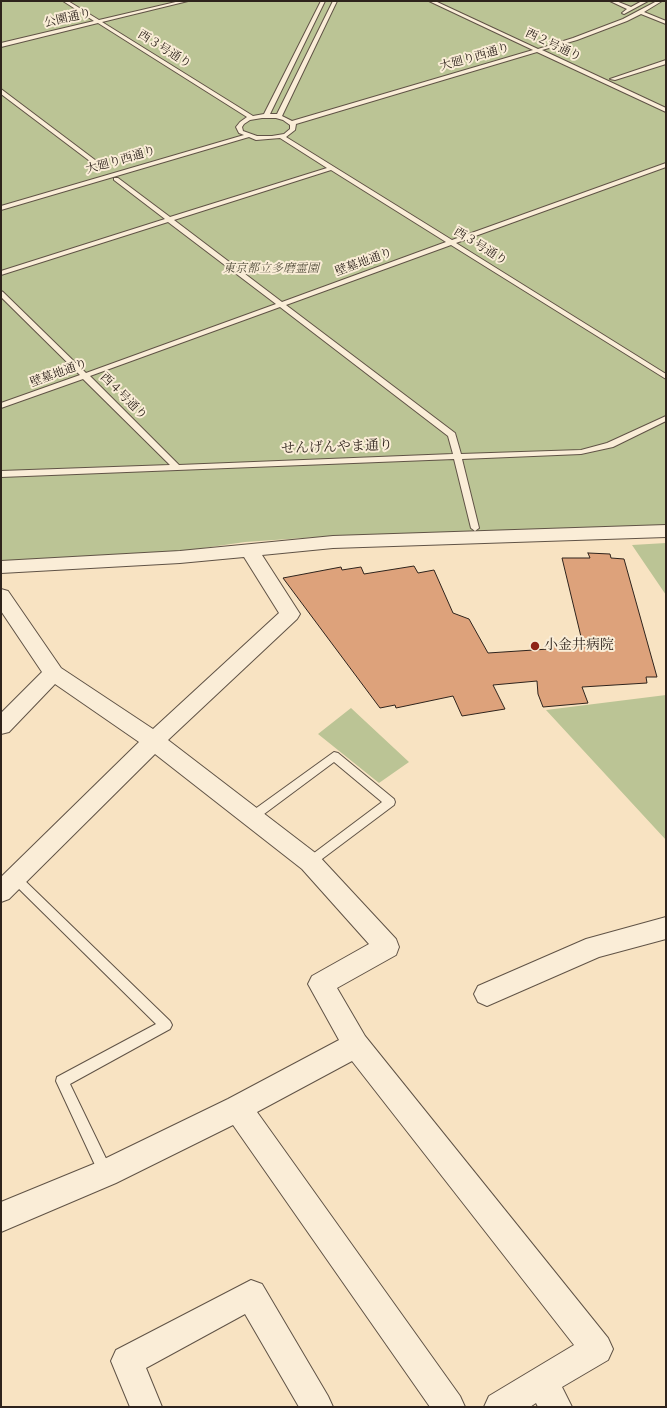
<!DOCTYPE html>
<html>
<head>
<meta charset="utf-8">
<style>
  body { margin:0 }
  #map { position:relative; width:667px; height:1408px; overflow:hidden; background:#f8e3c2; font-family:"IM FELL DW Pica",serif }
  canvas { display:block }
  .frame { position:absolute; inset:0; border:2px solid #2e231c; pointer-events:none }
</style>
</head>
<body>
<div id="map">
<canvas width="667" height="1408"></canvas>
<div class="frame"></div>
</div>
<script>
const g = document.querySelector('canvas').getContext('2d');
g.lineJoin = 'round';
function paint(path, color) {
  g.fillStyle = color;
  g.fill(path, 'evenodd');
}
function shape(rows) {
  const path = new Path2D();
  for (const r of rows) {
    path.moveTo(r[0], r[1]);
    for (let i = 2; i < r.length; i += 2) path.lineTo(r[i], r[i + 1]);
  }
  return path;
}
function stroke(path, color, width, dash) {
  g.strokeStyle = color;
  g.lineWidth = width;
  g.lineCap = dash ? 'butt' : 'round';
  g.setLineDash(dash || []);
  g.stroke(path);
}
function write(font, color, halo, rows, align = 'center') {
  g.font = font + ' "IM FELL DW Pica","Noto Serif JP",serif';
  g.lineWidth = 4;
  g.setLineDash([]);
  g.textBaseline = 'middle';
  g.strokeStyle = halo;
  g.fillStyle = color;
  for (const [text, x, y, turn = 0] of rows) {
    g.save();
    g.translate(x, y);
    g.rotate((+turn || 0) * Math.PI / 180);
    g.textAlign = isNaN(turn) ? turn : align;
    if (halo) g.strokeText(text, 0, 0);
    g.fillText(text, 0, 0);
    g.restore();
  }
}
paint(shape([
  [1,1,666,1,666,525,318,537,245,542,183,551,1,561],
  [666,543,666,595,632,545],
  [666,695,666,840,546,710],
  [351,708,409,762,379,783,318,734]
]), '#bbc495');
const building = shape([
  [588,553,610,554,611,558,624,559,657,677,646,677,647,683,582,687,588,703,543,707,538,694,537,681,493,685,505,709,462,716,453,696,396,708,395,705,380,708,283,578,341,567,342,570,361,567,364,574,414,566,418,573,434,570,453,613,469,619,488,653,549,649,547,645,583,645,562,558,590,558,588,553]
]);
paint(building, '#dda27b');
stroke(building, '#2e231c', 1);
const lane = shape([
  [63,1,68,1,99,20,180,1,188,1,102,22,253,116,264,114,321,1,325,1,270,114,277,114,333,1,337,1,282,116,292,121,533,50,429,1,435,1,538,49,573,38,623,19,657,1,662,1,644,12,666,21,666,24,641,14,627,21,577,40,542,50,666,108,666,112,537,52,296,124,295,130,286,137,452,240,666,163,666,167,456,243,666,374,666,379,451,245,286,305,455,433,461,454,581,450,607,443,666,416,666,421,613,447,581,454,462,459,479,528,475,531,471,528,454,459,1,477,1,471,170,465,83,379,1,408,1,403,80,375,1,297,1,291,3,292,86,373,276,304,168,222,1,275,1,271,165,219,114,180,114,178,118,178,170,217,327,168,280,138,256,140,249,137,1,210,1,206,244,135,239,133,236,127,240,122,247,117,98,23,1,47,1,43,94,21,63,1],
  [262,118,276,118,283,120,290,125,290,129,284,134,272,136,257,136,243,131,242,127,244,124,250,120,262,118],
  [331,170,446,242,282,302,174,220,331,170],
  [280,307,448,436,453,454,179,465,90,376,280,307],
  [610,1,616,1,631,7,642,1,648,1,624,14,622,13,627,9,610,1],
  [666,60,666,64,615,80,610,79,666,60],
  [1,89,103,166,103,168,99,168,1,94,1,89],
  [334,752,338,753,394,799,395,802,394,805,314,865,310,867,306,865,304,862,306,859,382,802,334,762,256,820,252,821,248,820,247,817,248,814,334,752],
  [15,873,19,875,170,1021,172,1025,170,1029,70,1084,113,1173,111,1178,106,1180,101,1178,56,1081,57,1077,156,1024,11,881,9,878,11,875,15,873]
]);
const street = shape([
  [666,525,666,537,333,548,262,555,300,614,297,619,168,740,318,855,396,939,399,947,396,955,337,988,365,1036,608,1338,613,1349,608,1360,562,1387,572,1407,538,1407,536,1403,530,1407,484,1407,489,1396,574,1345,352,1061,257,1112,460,1396,465,1407,430,1407,233,1125,116,1183,1,1232,1,1202,96,1163,228,1099,339,1040,308,984,312,976,369,944,302,869,155,754,9,899,1,902,1,877,139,742,55,684,9,732,1,734,1,713,42,672,1,611,1,589,8,591,61,668,153,729,279,613,244,557,180,563,1,573,1,561,180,551,333,536,666,525],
  [666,917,666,939,599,957,487,1006,478,1002,474,994,478,986,586,939,666,917],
  [251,1280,262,1284,328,1396,333,1407,299,1407,245,1314,146,1368,162,1407,130,1407,111,1361,116,1350,251,1280]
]);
stroke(lane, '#605346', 2);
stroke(street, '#605346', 2);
paint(lane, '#faedd7');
paint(street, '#faedd7');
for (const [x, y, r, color] of [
  [535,646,5,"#8f2418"]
]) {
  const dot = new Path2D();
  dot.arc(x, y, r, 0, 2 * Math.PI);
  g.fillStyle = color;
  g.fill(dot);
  stroke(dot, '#faedd7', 1.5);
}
write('12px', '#2e231c', '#faedd7', [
  ["公園通り",68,19,-13],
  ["西２号通り",553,46,25],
  ["西３号通り",164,50,32],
  ["大廻り西通り",475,58,-16],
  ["大廻り西通り",121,161,-16],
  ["西３号通り",480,247,32],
  ["壁墓地通り",364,263,-20],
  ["壁墓地通り",59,374,-20],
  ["西４号通り",123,397,45]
]);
write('italic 12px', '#585340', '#faedd7', [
  ["東京都立多磨霊園",271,270]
]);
write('14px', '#2e231c', '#faedd7', [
  ["せんげんやま通り",337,448,-2]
]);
write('14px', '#2e231c', '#faedd7', [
  ["小金井病院",544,646]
], 'left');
</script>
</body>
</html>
